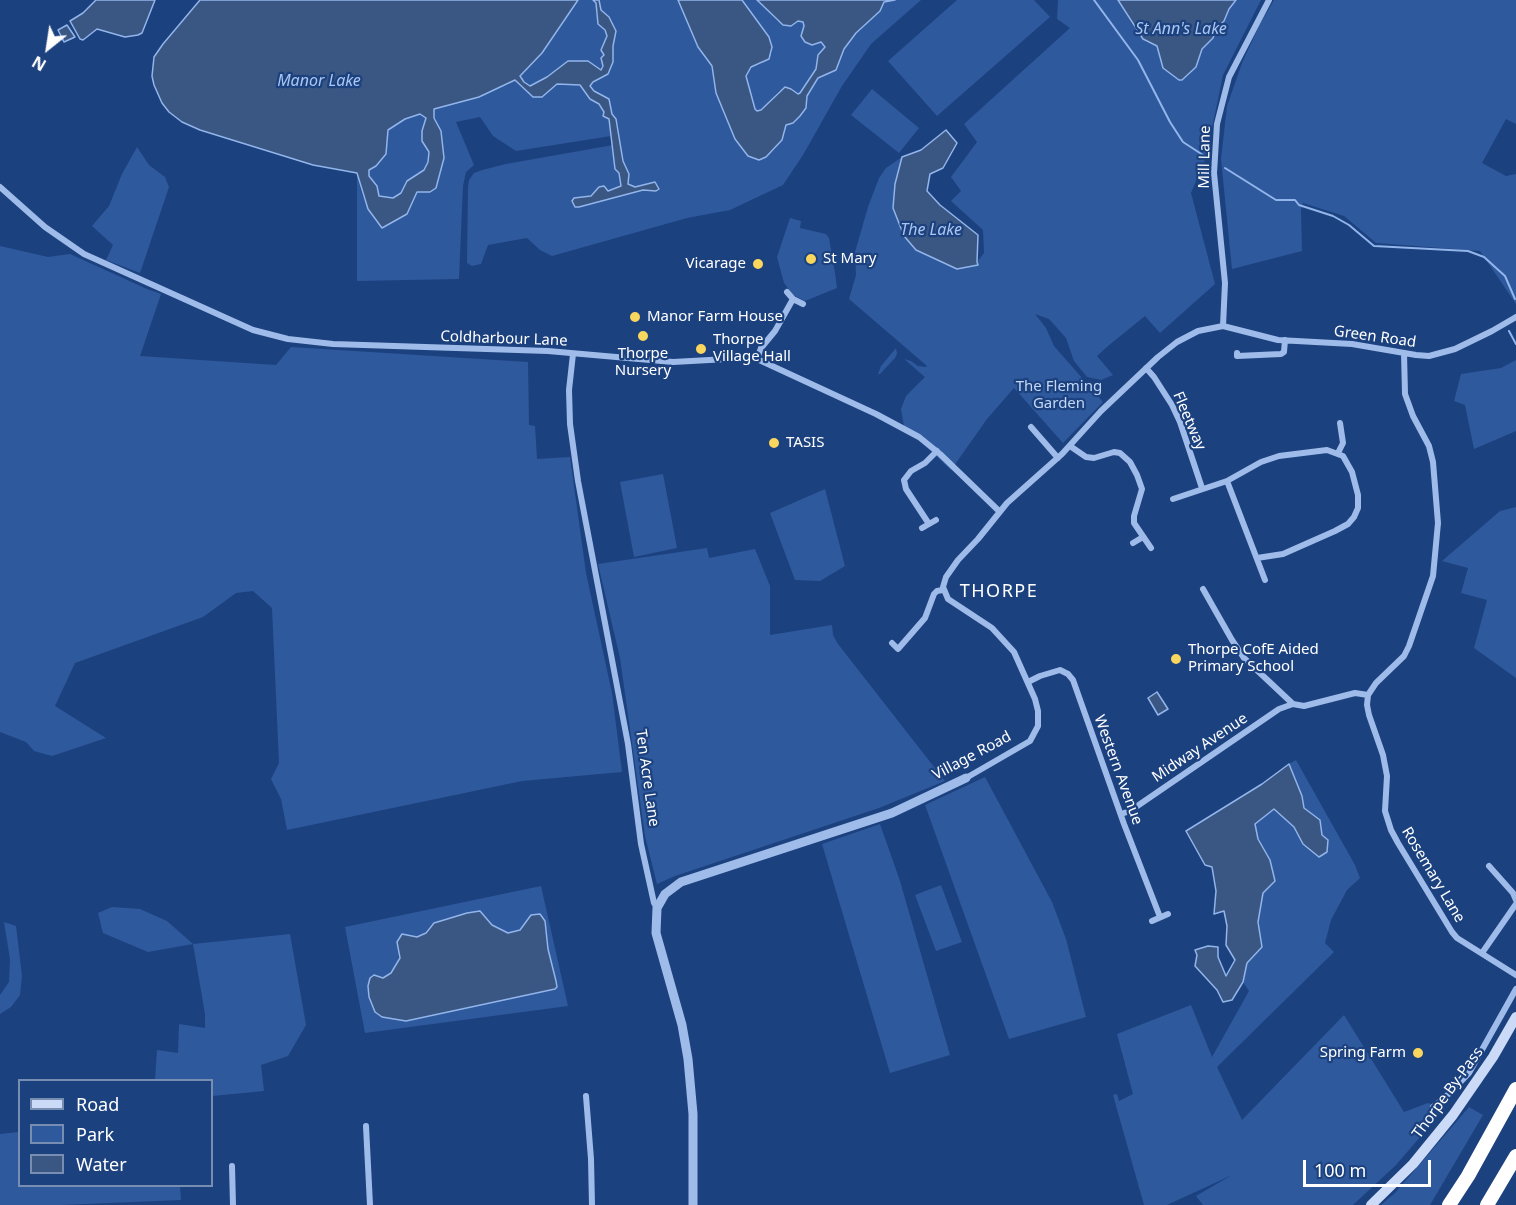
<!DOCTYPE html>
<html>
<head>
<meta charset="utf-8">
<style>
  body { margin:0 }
  #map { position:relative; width:1516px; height:1205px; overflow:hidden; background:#1c417f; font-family:"Noto Sans",sans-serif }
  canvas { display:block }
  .legend { position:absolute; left:18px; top:1079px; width:195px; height:108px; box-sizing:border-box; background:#1c417f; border:2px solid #778db2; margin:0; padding:8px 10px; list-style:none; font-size:18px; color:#fff }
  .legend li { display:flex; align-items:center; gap:12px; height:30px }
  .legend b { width:30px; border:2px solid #778db2 }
  .north { position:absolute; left:18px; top:18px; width:60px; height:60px; -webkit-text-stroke:4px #1c417f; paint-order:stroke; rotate:210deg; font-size:16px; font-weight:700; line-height:24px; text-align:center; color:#fff }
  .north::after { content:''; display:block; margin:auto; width:21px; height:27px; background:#fff; clip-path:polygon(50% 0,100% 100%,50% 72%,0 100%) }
  .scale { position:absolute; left:1303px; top:1160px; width:128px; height:27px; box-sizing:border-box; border:3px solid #fff; border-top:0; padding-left:8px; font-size:18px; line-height:21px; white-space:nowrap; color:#fff; -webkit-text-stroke:4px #1c417f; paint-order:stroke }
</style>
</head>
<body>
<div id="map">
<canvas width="1516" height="1205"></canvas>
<ul class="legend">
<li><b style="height:8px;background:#cadaf7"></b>Road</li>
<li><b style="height:16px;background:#2f599d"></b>Park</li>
<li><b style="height:16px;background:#3a5683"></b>Water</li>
</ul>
<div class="north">N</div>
<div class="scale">100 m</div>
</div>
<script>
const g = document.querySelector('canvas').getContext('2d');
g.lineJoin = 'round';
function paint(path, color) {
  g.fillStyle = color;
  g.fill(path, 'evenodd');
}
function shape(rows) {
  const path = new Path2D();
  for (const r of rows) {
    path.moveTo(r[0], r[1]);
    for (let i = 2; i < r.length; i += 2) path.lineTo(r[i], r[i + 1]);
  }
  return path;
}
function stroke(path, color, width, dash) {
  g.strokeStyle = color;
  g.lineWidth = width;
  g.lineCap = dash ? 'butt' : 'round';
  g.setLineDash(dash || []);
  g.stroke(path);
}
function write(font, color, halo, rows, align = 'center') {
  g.font = font + ' "Noto Sans",sans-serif';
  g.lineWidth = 4.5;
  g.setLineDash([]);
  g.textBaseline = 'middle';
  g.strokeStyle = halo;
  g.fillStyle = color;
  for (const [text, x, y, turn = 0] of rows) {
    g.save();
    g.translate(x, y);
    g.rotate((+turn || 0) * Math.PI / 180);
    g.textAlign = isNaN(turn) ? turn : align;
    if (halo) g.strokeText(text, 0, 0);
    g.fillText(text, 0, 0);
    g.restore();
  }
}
paint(shape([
  [578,0,593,0,596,3,596,14,607,36,602,50,604,55,601,70,588,61,558,69,537,84,530,86,524,82,520,76,542,53],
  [599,0,678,0,698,47,712,66,716,93,728,120,762,159,775,149,784,136,786,125,793,123,800,116,806,108,807,96,819,78,836,70,844,49,856,33,880,11,884,2,895,0,921,0,871,44,842,86,803,155,783,185,730,210,687,218,552,256,540,250,527,238,488,245,481,264,472,266,467,263,468,188,469,180,474,173,482,170,506,164,613,145,615,169,619,173,621,187,607,191,599,187,579,207,643,190,656,191,655,182,635,187,628,184,629,174,623,161,616,119,612,114,609,99,594,91,590,86,600,78,613,62,613,46,616,31,609,17,601,10],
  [742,0,757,0,777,21,803,22,804,26,801,37,805,42,812,45,821,42,825,47,818,55,816,69,800,93,798,94,791,89,779,91,761,110,757,111,755,109,746,76,751,67,761,64,772,53,772,47,771,41],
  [957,0,1034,0,1050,17,937,116,888,61],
  [1058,0,1118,0,1133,26,1146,42,1157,46,1163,68,1182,80,1189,75,1198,62,1202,49,1224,21,1232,4,1236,0,1261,0,1223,75,1206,157,1191,193,1215,284,1160,333,1145,316,1108,346,1097,356,1113,375,1101,380,1087,377,1074,361,1066,338,1049,319,1035,314,1046,328,1054,346,1103,402,1063,443,1014,388,987,419,951,470,904,426,901,409,906,396,925,377,904,359,911,361,918,366,926,367,927,366,849,299,856,275,855,252,868,207,879,178,886,168,902,157,895,184,977,262,984,253,983,230,951,201,961,191,951,177,977,142,964,124,1070,28,1057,19],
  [1274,0,1516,0,1516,124,1506,119,1482,163,1506,176,1516,174,1516,304,1480,251,1376,243,1344,216,1303,203,1301,210,1302,251,1232,269,1221,159,1227,106,1242,63,1259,26],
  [515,80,523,88,542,97,557,84,580,85,590,99,598,104,604,112,603,116,609,119,611,124,611,136,516,151,493,136,480,117,456,122,474,165,466,172,463,186,459,279,357,281,357,173,361,191,368,209,375,220,382,227,389,224,413,202,416,192,430,192,440,169,444,158,441,131,434,117,434,109,507,85],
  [872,89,919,128,899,153,851,115],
  [420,114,426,118,422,131,422,141,429,152,428,162,424,170,407,181,401,193,393,198,379,196,369,176,369,170,376,166,386,155,388,130,405,119],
  [137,147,149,165,165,177,169,187,140,273,106,260,113,245,92,226,109,206,122,174],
  [790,218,801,221,800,228,826,234,829,238,835,273,837,288,805,301,793,295,784,283,777,257],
  [0,246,48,257,70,254,147,289,161,294,140,356,276,365,291,347,528,362,529,425,535,426,537,459,570,457,586,573,612,693,622,772,522,781,287,830,281,799,271,779,279,763,272,608,253,591,236,593,203,617,75,663,55,706,106,738,52,756,34,751,26,742,0,732],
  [896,348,897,354,895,358,880,374,878,374,881,366],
  [1516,360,1516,431,1474,449,1465,405,1454,401,1461,374,1501,368],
  [663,474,677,548,634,557,620,482],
  [825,489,845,566,820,581,795,580,770,513],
  [1516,507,1516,678,1474,648,1487,600,1461,593,1468,568,1442,561,1500,511],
  [707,548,709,558,755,549,770,586,770,635,832,625,833,635,838,644,945,781,879,808,675,876,657,884,645,836,620,658,598,564],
  [1296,760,1355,865,1360,878,1347,890,1331,920,1325,943,1334,952,1217,1067,1242,1120,1344,1015,1404,1112,1428,1103,1445,1108,1396,1165,1353,1205,1203,1205,1196,1196,1232,1175,1167,1205,1144,1205,1113,1095,1117,1094,1119,1101,1133,1094,1117,1034,1191,1005,1212,1057,1249,991,1243,982,1247,963,1262,947,1258,922,1263,893,1275,881,1270,860,1258,839,1255,824,1274,809,1294,827,1303,844,1319,857,1322,835,1319,820,1304,808,1302,796,1289,764],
  [985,777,1052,902,1066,939,1086,1017,1009,1039,925,805],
  [880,824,900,881,950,1055,890,1073,822,844],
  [941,885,962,942,936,951,915,895],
  [541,886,568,1006,365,1033,345,927],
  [482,913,492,925,508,933,520,930,532,915,540,914,545,921,548,949,556,981,557,986,555,989,406,1021,372,1006,368,986,376,976,383,978,387,976,399,962,397,942,409,935,417,937,423,935,431,925],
  [112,907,140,909,167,921,193,944,290,934,306,1025,288,1056,261,1065,264,1091,212,1096,212,1080,155,1080,157,1050,178,1053,179,1024,205,1028,205,1014,193,944,148,952,103,933,98,913],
  [4,922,16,926,22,976,20,995,11,1007,0,1014,0,995,9,982,10,959],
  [1469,1107,1483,1115,1430,1205,1381,1205,1395,1193],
  [19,1132,20,1186,180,1186,181,1200,61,1205,0,1205,0,1134]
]), '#2f599d');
const water = shape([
  [96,0,155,0,142,33,138,35,125,37,97,29,83,40,80,39,70,21,83,13,96,0],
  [200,0,578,0,542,53,520,76,524,82,530,86,547,77,568,61,588,61,601,70,603,66,601,58,604,55,601,50,607,36,605,30,598,24,596,3,593,0,599,0,601,10,609,17,616,31,613,46,613,62,608,74,593,82,590,86,594,91,609,99,612,114,616,119,623,161,629,174,628,184,635,187,655,182,659,189,656,191,643,190,579,207,575,207,572,201,574,198,591,196,599,187,604,186,608,191,621,186,619,173,615,169,609,119,603,116,604,112,599,104,590,99,580,85,557,84,542,97,533,97,515,80,479,97,434,109,434,118,441,131,444,158,436,188,430,192,417,192,407,214,382,228,368,209,357,173,313,165,200,130,182,122,169,112,162,103,154,85,152,76,154,57,163,44,200,0],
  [420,114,426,118,422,131,422,141,429,152,428,162,424,170,407,181,401,193,393,198,379,196,377,186,369,176,369,170,376,166,386,154,388,130,405,119,420,114],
  [678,0,742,0,769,37,772,47,769,59,751,67,746,76,755,109,757,111,761,110,785,87,791,89,798,94,800,93,816,69,818,55,825,47,821,42,812,45,805,42,801,36,804,26,803,22,798,21,791,26,783,25,757,0,895,0,884,2,880,11,856,33,844,49,836,70,818,78,807,96,806,108,800,116,793,123,786,125,782,140,766,157,759,160,748,156,735,139,716,93,712,66,698,47,678,0],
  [1118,0,1236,0,1229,9,1224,21,1216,29,1213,38,1202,49,1196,67,1182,80,1179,80,1163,68,1157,46,1143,39,1118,0],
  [67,25,75,37,64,42,58,30,67,25],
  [946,130,957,143,943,168,930,174,927,191,940,205,978,235,977,262,978,265,957,269,916,250,904,236,893,208,895,184,902,157,921,150,946,130],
  [1157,692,1168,709,1158,715,1148,698,1157,692],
  [1289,764,1302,796,1304,808,1320,820,1322,835,1328,840,1327,852,1319,857,1303,844,1294,827,1274,809,1255,824,1258,839,1270,860,1275,881,1263,893,1258,922,1262,947,1247,963,1243,982,1232,1000,1223,1002,1217,990,1195,966,1197,955,1195,950,1208,946,1218,947,1218,957,1226,976,1235,960,1226,945,1227,926,1224,911,1214,914,1216,891,1212,867,1205,865,1186,831,1262,784,1289,764],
  [480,911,492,925,508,933,520,930,531,915,540,914,545,921,548,949,556,981,557,987,555,989,406,1021,382,1017,375,1012,369,997,368,986,370,978,374,975,383,978,391,973,400,958,397,942,402,934,417,937,426,933,434,923,467,913,480,911]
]);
paint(water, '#3a5683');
stroke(water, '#92b5eb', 1.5);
stroke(shape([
  [1094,0,1138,60,1170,122,1183,142,1206,157],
  [1225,168,1276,200,1295,200,1299,205,1333,216,1349,225,1374,246,1468,251,1484,257,1505,276,1515,299],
  [1509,331,1516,344]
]), '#92b5eb', 2);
stroke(shape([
  [0,187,45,227,84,254,253,330,288,339,333,344,548,351,673,362,746,358,757,359,876,414,919,437,940,454,1000,512],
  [787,292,793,299,803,304],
  [1223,326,1225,283,1214,173,1217,124,1229,77,1269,0],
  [1237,353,1237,356,1281,354,1284,352,1285,340],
  [1404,353,1405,394,1413,416,1429,446,1433,462,1438,523,1433,576,1409,646,1404,656,1376,683,1368,695,1367,705,1369,715,1383,755,1387,776,1385,811,1391,830,1398,843,1452,932,1457,938,1516,975],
  [573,354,569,390,570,424,578,481,628,744,641,844,654,903,657,908],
  [757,359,761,348,775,331,793,299],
  [1146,368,1154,377,1172,405,1180,422,1202,488],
  [1031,427,1058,458],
  [1070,446,1086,457,1094,458,1114,452,1120,453,1130,462,1137,475,1142,489,1134,516,1134,523,1151,548],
  [1338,453,1343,443,1340,423],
  [1227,481,1265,580],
  [1173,499,1227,481,1261,462,1279,456,1327,450,1343,456,1352,472,1358,495,1358,508,1354,517,1348,524,1335,531,1283,554,1257,558],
  [929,524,906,489,904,480,911,471,925,463,937,451],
  [922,528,936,520],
  [1133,543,1143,537],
  [1203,589,1232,640,1244,658,1293,704,1304,706,1355,693,1368,695],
  [892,643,898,649,925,618,934,594,937,591,943,590],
  [1028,682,1040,676,1060,670,1068,674,1073,680,1124,824,1160,917],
  [966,778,1030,741,1038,726,1038,711,1035,699,1014,652,992,628,948,599,943,587,946,577,958,560,978,539,1007,503,1062,454,1101,411,1158,357,1177,342,1198,331,1223,326,1278,340,1352,344,1416,355,1429,356,1455,349,1492,331,1516,317],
  [1121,814,1130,811,1279,709,1293,704],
  [1489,866,1513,893,1516,900],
  [1152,921,1168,914],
  [1482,953,1516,904],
  [586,1096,591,1159,592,1205],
  [1433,1107,1451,1092,1469,1073,1516,989],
  [366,1126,370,1205],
  [232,1166,233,1205]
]), '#9fbbe9', 6);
stroke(shape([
  [693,1205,693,1114,688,1059,682,1025,656,933,657,908,665,894,681,882,892,813,966,778]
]), '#9fbbe9', 9);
stroke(shape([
  [1371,1205,1413,1164,1453,1115,1493,1057,1516,1017]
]), '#cadaf7', 10);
stroke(shape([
  [1449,1205,1468,1176,1516,1089],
  [1487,1205,1516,1156]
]), '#fff', 14);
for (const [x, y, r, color] of [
  [811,259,6,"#f9d65d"],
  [758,264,6,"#f9d65d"],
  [635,317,6,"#f9d65d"],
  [643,336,6,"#f9d65d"],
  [701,349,6,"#f9d65d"],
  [774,443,6,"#f9d65d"],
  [1176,659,6,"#f9d65d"],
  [1418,1053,6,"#f9d65d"]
]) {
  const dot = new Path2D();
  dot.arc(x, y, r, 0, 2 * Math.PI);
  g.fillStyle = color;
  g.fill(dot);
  stroke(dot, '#1c417f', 2);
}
write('15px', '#fff', '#1c417f', [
  ["Mill Lane",1205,157,-89],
  ["Green Road",1375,337,8],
  ["Coldharbour Lane",504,339,2],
  ["Fleetway",1189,421,67],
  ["Midway Avenue",1200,748,-34],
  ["Village Road",972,756,-28],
  ["Western Avenue",1118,770,70],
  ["Ten Acre Lane",647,778,82],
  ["Rosemary Lane",1433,875,59],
  ["Thorpe By-Pass",1448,1093,-54]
]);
write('15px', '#fff', '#1c417f', [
  ["St Mary",823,259],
  ["Vicarage",746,264,"right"],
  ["Manor Farm House",647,317],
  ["Thorpe",713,340],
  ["Village Hall",713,357],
  ["Thorpe",643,354,"center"],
  ["Nursery",643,371,"center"],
  ["TASIS",786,443],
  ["Thorpe CofE Aided",1188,650],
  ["Primary School",1188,667],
  ["Spring Farm",1406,1053,"right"]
], 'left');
write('15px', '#c3d7f7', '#1c417f', [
  ["The Fleming",1059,387],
  ["Garden",1059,404]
]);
write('italic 16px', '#aac6f1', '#1c417f', [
  ["St Ann's Lake",1181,29],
  ["Manor Lake",319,81],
  ["The Lake",931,230]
]);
g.letterSpacing = '1.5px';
write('18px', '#fff', '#1c417f', [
  ["THORPE",999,592]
]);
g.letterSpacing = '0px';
</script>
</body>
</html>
